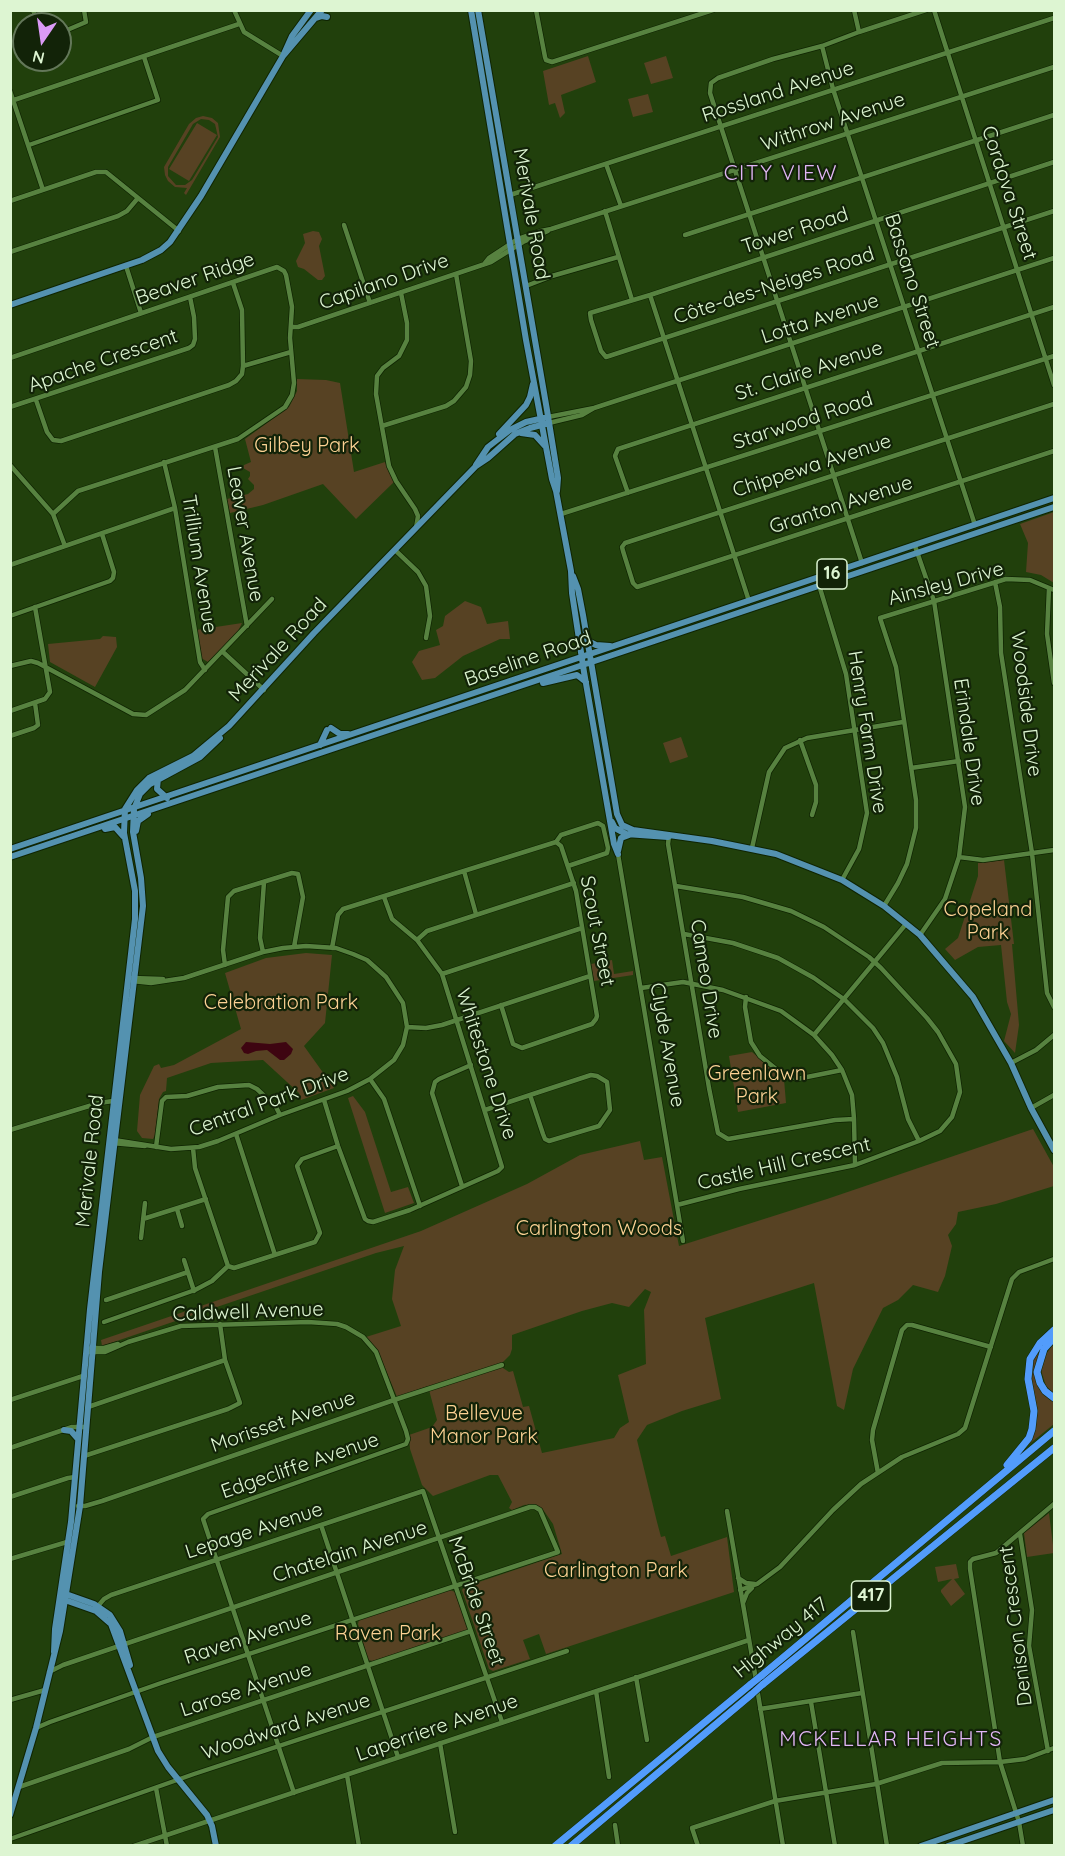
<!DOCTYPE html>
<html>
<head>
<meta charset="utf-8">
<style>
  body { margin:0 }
  #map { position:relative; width:1065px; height:1856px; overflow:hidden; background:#21400c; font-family:Quicksand,sans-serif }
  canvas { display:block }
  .frame { position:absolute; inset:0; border:12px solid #ddf5d2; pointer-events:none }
  .north { position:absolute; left:12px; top:12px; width:60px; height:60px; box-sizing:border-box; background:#122308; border:2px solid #637759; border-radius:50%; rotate:193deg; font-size:16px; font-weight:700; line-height:24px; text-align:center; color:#ddf5d2 }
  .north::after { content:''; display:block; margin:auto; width:21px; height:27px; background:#db9af6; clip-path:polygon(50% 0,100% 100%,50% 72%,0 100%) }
</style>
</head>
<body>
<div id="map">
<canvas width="1065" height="1856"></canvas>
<div class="frame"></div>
<div class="north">N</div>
</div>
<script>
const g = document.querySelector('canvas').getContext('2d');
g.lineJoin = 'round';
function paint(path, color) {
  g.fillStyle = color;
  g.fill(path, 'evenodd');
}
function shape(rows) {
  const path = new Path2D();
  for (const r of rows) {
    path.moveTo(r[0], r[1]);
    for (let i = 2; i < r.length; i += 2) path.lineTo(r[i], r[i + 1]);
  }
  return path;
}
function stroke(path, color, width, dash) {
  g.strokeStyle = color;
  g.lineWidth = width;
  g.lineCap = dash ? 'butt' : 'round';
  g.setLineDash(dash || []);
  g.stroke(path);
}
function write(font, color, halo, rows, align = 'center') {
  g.font = font + ' Quicksand,sans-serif';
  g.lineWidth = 4.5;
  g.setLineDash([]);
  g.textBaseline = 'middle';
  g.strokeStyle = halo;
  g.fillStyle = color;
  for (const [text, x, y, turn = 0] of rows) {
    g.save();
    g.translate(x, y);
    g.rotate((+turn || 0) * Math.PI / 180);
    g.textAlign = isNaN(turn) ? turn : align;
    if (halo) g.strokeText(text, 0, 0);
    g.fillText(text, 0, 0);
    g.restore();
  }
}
paint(shape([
  [588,56,596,82,561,95,565,113,560,118,555,103,549,105,543,71],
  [666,56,673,78,651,84,644,63],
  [648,94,653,112,633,117,628,99],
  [203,116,212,118,218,123,220,137,186,195,184,193,187,188,175,187,168,181,165,175,164,167,189,124,196,118],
  [201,119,209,120,215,124,218,137,192,180,185,185,176,185,168,176,168,167,193,124],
  [197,123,217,135,189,181,169,169],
  [313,231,319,232,322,239,319,246,325,276,322,280,318,280,304,269,298,267,296,261,305,243,303,234],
  [297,379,326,380,340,383,354,472,385,462,394,482,356,519,323,484,263,505,230,513,227,499,248,494,254,489,254,485,248,479,250,476,250,472,243,468,244,465,251,462,245,439,289,407,297,391],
  [1054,512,1054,583,1041,575,1026,572,1028,543,1020,524],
  [465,601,481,607,487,624,508,621,510,639,500,639,463,656,435,678,422,680,412,662,419,651,440,645,436,630,443,626,445,616],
  [242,623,237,633,208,662,201,658,196,630],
  [103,636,116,637,117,647,95,687,50,662,48,644,100,639],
  [681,737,688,757,670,763,663,743],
  [1004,860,1014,944,1012,944,1019,1025,1015,1053,1004,1041,1011,1014,1007,1002,1001,945,978,947,955,960,945,949,958,938,978,876,978,863],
  [306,953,332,955,325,1023,304,1046,334,1088,301,1100,299,1093,263,1060,211,1063,167,1078,166,1091,163,1092,159,1099,155,1135,153,1139,142,1138,137,1131,140,1095,154,1066,159,1064,161,1068,174,1065,241,1029,225,973,266,958],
  [612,960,614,974,633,971,633,975,594,981,591,964],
  [752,1052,784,1079,786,1103,738,1112,729,1056],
  [353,1096,365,1112,391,1192,408,1187,414,1203,385,1213,348,1098],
  [1033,1129,1054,1167,1054,1186,996,1204,958,1212,956,1224,948,1235,952,1246,945,1276,938,1292,913,1285,898,1300,883,1308,853,1369,844,1410,837,1406,814,1283,705,1318,721,1399,682,1411,647,1425,637,1440,657,1522,661,1537,665,1536,671,1556,727,1537,734,1592,546,1654,539,1634,523,1640,530,1659,493,1671,489,1669,462,1590,464,1587,562,1554,553,1524,544,1511,534,1504,524,1505,512,1510,509,1508,512,1502,498,1475,490,1475,433,1496,422,1485,410,1449,409,1435,432,1427,437,1420,428,1386,397,1397,378,1351,366,1337,401,1326,392,1299,395,1270,404,1246,376,1253,102,1346,101,1340,421,1231,527,1184,580,1155,640,1141,644,1160,662,1157,679,1246,827,1199],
  [645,1289,651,1292,644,1310,646,1364,618,1375,629,1422,620,1428,614,1438,542,1453,529,1406,523,1407,513,1371,509,1372,503,1368,502,1363,510,1355,512,1349,512,1335,582,1311,612,1303,629,1307],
  [1054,1332,1054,1337,1040,1353,1035,1368,1054,1401,1054,1424,1027,1446,1034,1432,1036,1415,1030,1377,1032,1361,1041,1344],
  [1054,1343,1054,1394,1046,1386,1041,1370,1046,1354],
  [1049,1513,1054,1553,1027,1557,1024,1533],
  [956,1564,959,1578,954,1579,965,1594,951,1606,941,1592,941,1590,952,1579,938,1582,935,1567],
  [450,1590,455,1592,468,1630,373,1661,368,1660,358,1624,359,1620]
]), '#574223');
paint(shape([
  [246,1042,270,1044,286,1042,293,1049,291,1054,284,1060,280,1060,267,1050,256,1051,248,1054,244,1053,241,1048]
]), '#3e0511');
const minor = shape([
  [33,10,38,24],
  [234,10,244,32,283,56],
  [536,10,545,57,546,60,552,62,713,10],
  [854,10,859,32],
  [934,10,1054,385],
  [60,33,86,22,84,10],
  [822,46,833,89,975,525],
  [10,91,43,190],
  [14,100,239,24],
  [29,145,158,100,144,57],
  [1054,162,650,295,590,313,591,320,601,351,606,357,1054,211],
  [606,164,621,206],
  [510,195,1054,18],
  [10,201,96,172,106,172,179,231],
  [605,211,632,300],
  [344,225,370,303],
  [685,235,1054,115],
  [10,252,118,216,127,211,138,198],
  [485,263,489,258,518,239,541,231,551,229,1054,67],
  [126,266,141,313],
  [526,286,552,276,618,257],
  [401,293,407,323,407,340,399,356,383,368,377,376,376,394,389,466,396,481,415,509,418,516,416,528],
  [650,295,749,601],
  [291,327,298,327,491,262,523,242,548,231],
  [10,358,277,267,284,271,286,275,292,307,290,338,294,383,292,395,285,407,238,439,78,491,53,514],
  [243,366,291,352],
  [36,400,47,432,53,440,61,441,229,385,236,381,242,374,243,366,242,310,233,283],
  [1054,404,625,543,622,547,623,551,633,583,637,587,1054,451],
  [10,407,189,348,193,345,195,339,194,317,190,297],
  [548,417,594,408,1054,258],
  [549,423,582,415,594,408],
  [382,426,446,406,454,401,466,387,470,375,471,361,456,274],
  [215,447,247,626],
  [164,462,175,508,200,662,205,670],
  [10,465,53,514,65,546],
  [628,493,615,456,618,449,1054,307],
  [561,514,1054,356],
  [915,546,934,601,965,807,959,857,945,899,920,935],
  [395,550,418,572,426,586,430,616,426,638],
  [862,563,721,127,710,93,711,83,718,78,773,59,822,46,859,32,926,10],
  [10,565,175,508],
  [995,582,1000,607,1001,653,1032,853,1047,993,1054,1007],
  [819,585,846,674,867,813,859,849,842,880],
  [1049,588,1047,634,1054,683],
  [10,616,110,581,113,578,114,572,102,534],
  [223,652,264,690],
  [10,666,31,661,38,663,133,714,146,715,185,690,272,599],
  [10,711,45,699,50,692,35,607],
  [10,736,34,728,38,725,35,703],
  [800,740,816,785,816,802,812,815],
  [911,768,959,761],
  [669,836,668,844,709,1088,718,1133,728,1139,835,1120,854,1119],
  [556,842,561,835,598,823,603,826,608,848,607,853,568,866],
  [752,848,769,772,785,748,807,738,903,722],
  [618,854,683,1241],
  [959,857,983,860,1054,850],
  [464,871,476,914],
  [676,886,743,897,791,911,824,927,869,957,881,968,927,1018,938,1032,956,1064,960,1092,952,1117,940,1131,919,1141,855,1165,739,1189,677,1205],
  [884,906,898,883,907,864,916,828,916,800,896,667,880,618,1006,579,1030,580,1054,590],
  [684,934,733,943,778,958,814,978,845,1000,873,1028,883,1043,897,1077,908,1119,919,1141],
  [417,940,427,931,574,883],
  [332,948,338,915,343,909,556,842,561,846,576,891,597,1016,596,1019,592,1024,522,1048,513,1044,501,1005],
  [263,952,260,938,264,882],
  [225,965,223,950,228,897,234,891,292,873,298,874,303,897,294,947],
  [442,974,582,928],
  [132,978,163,979],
  [641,988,683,982,723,990,781,1011,814,1035,832,1055,842,1070,852,1095,854,1119,855,1165],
  [746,997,745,1007,751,1042,760,1056,781,1073,797,1079,842,1070],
  [407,1027,426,1028,442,1025,590,976],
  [814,1035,906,924],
  [1011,1063,1036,1050,1054,1035],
  [370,1079,384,1099,420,1206],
  [324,1100,338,1146,365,1219,368,1221,373,1222,410,1210,498,1171,502,1167,442,974,417,940,392,919,384,897],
  [1031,1108,1054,1095],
  [485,1110,530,1095,591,1075,597,1076,607,1082,610,1110,599,1126,549,1141,545,1139,543,1134,530,1095],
  [10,1130,99,1103,113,1101],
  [236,1134,275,1255],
  [114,1140,171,1149,199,1147,218,1141,280,1115,347,1091,370,1079,394,1060,403,1045,407,1027,403,1003,386,977,367,960,353,954,336,948,306,946,283,948,263,952,184,978,151,983,132,981],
  [112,1143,145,1146],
  [156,1147,162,1101,166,1097,187,1096,218,1087,249,1085,257,1089,276,1107,280,1115],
  [193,1148,195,1168,228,1266],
  [462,1186,432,1093,435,1082,439,1079,471,1065],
  [177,1209,182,1226],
  [143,1219,206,1199],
  [141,1238,145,1203],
  [184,1260,194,1291],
  [228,1266,234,1268,315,1242,320,1233,297,1166,302,1159,338,1146],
  [106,1300,188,1272],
  [104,1322,195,1290,212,1281,228,1266],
  [91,1348,104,1348,118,1344],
  [89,1352,105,1352,128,1342,181,1326,308,1322,337,1324,346,1327,363,1337,376,1352,406,1431,408,1439,406,1444,208,1514,203,1519,294,1793],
  [10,1400,83,1376],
  [88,1407,225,1360],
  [10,1448,72,1427,86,1427],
  [84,1456,228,1409,240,1403,225,1360,220,1324],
  [878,1473,872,1440,873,1430,902,1330,907,1325,912,1325,991,1347],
  [10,1497,68,1478,75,1477],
  [78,1506,85,1506,102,1501,394,1400,502,1365],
  [727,1511,756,1680],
  [321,1525,398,1757],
  [1020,1534,1032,1610,1029,1646,1048,1751],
  [10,1559,67,1542],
  [738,1578,746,1583,755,1584],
  [740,1590,757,1584,780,1567,833,1510,861,1484,902,1457,958,1434,965,1428,1012,1279,1019,1272,1054,1259],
  [743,1603,747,1593,752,1588],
  [98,1606,104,1599,111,1595,423,1491,502,1722],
  [853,1632,887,1846],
  [49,1672,63,1665,119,1646],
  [636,1677,647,1740],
  [757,1688,783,1846],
  [596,1691,609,1777],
  [10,1700,45,1690],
  [811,1702,835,1846],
  [760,1709,862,1693],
  [36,1728,50,1722,161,1683,558,1552,540,1510,535,1507,530,1507,125,1644],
  [440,1743,455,1832],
  [347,1775,359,1846],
  [19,1787,129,1749,153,1737,471,1631],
  [156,1788,167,1846],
  [615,1825,618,1846],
  [10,1839,194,1774,567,1651],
  [134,1846,749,1640],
  [698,1846,692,1828,775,1801,876,1784,942,1763,1000,1762,1025,1759,1054,1748],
  [1023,1846,1019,1822,1000,1762,970,1569,970,1562,973,1559,996,1553,1054,1504]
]);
const major = shape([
  [471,10,526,340,552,479,556,491,571,571,572,593,584,672,614,844,618,854],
  [478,10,547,410,558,478,557,491],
  [316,18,322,16,327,17],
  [283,56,322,10],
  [10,305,142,260,161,250,170,242,201,196,283,56,292,36,311,10],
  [521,433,535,435,545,446],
  [499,434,526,405,530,397,533,384],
  [476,465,488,447,510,430,526,422,544,418],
  [573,576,578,589,583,615,617,814,622,825,633,830,712,841,776,854,842,880,884,906,920,935,973,997,1011,1063,1031,1108,1054,1150],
  [588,641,596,645,610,646],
  [543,683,577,675,586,682],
  [331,728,340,734,348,734],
  [320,745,327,730],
  [158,778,157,789,167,798],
  [612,822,615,828,626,834,668,837],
  [105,829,115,827,123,836],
  [136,831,138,821,148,814],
  [10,849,1054,498],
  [618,851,621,838,629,835],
  [10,857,1054,507],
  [64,1430,71,1431,78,1439],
  [63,1593,94,1604,110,1615,120,1631,130,1665],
  [62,1599,96,1611,111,1624,158,1751,168,1767,207,1815,212,1826,216,1846],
  [54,1652,55,1629,71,1522,90,1309,135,919,135,891,124,833,125,809,137,790,149,778,193,756,229,726,314,633,476,466,488,458,515,434,530,428,549,423],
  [10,1815,36,1728,60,1631,80,1506,99,1272,143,906,141,878,133,832,134,809,140,794,150,784,200,757,220,738],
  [921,1846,1054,1800],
  [948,1846,1054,1810]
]);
const highway = shape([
  [1054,1338,1044,1349,1037,1372,1040,1383,1045,1391,1054,1398],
  [1007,1465,1029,1438,1032,1429,1034,1411,1028,1379,1030,1359,1040,1343,1054,1330],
  [761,1676,1054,1431],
  [762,1685,1054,1448],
  [555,1846,751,1684],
  [571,1846,752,1694]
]);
stroke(minor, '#0f2402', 6);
stroke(major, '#0f2402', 8);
stroke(highway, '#0f2402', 8);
stroke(minor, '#578240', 4.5);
stroke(major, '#5492b0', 6);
stroke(highway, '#529cfb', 7);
const highwayBridge = shape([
  [751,1684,761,1676],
  [752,1694,762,1685]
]);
stroke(highwayBridge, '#0f2402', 8, []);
stroke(highwayBridge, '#529cfb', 7);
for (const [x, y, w] of [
  [832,574,30],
  [871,1596,39]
]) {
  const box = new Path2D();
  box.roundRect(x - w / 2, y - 15, w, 30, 4.5);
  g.fillStyle = '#122308';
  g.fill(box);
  stroke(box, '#ddf5d2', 1.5);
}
write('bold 18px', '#ddf5d2', null, [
  ["16",832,574],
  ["417",871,1596]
]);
write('20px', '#ddf5d2', '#122308', [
  ["Rossland Avenue",778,92,-18],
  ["Withrow Avenue",833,122,-18],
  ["Cordova Street",1009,193,72],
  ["Merivale Road",531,214,80],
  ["Tower Road",795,231,-18],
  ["Beaver Ridge",195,279,-19],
  ["Bassano Street",912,281,72],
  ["Capilano Drive",384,282,-19],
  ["Côte-des-Neiges Road",774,286,-18],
  ["Lotta Avenue",820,319,-18],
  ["Apache Crescent",103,361,-19],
  ["St. Claire Avenue",809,371,-18],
  ["Starwood Road",803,421,-18],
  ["Chippewa Avenue",812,466,-18],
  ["Granton Avenue",841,505,-18],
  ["Leaver Avenue",245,534,80],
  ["Trillium Avenue",199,564,81],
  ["Ainsley Drive",946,584,-15],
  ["Merivale Road",278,650,-47],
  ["Baseline Road",528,659,-19],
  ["Woodside Drive",1026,704,83],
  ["Henry Farm Drive",867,732,81],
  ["Erindale Drive",969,742,82],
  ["Scout Street",597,931,79],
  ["Cameo Drive",706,979,81],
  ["Clyde Avenue",667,1045,80],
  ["Whitestone Drive",486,1064,72],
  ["Central Park Drive",269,1102,-20],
  ["Merivale Road",90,1161,-84],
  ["Castle Hill Crescent",784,1164,-13],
  ["Caldwell Avenue",248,1312,-2],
  ["Morisset Avenue",283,1422,-19],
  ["Edgecliffe Avenue",300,1466,-19],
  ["Lepage Avenue",254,1531,-18],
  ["Chatelain Avenue",350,1552,-18],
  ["McBride Street",476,1601,71],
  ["Denison Crescent",1016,1626,-97],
  ["Raven Avenue",248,1638,-18],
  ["Highway 417",781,1638,-39],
  ["Larose Avenue",246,1690,-18],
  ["Woodward Avenue",286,1727,-18],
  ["Laperriere Avenue",437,1728,-19]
]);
write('20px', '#fdd294', '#122308', [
  ["Gilbey Park",307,446],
  ["Copeland",988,910],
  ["Park",988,933],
  ["Celebration Park",281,1003],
  ["Greenlawn",757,1074],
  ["Park",757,1097],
  ["Carlington Woods",599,1229],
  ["Bellevue",484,1414],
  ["Manor Park",484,1437],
  ["Carlington Park",616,1571],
  ["Raven Park",388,1634]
]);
g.letterSpacing = '1.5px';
write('21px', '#e2b6f6', '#122308', [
  ["CITY VIEW",781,174],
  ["MCKELLAR HEIGHTS",891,1740]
]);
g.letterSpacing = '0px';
</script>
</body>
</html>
